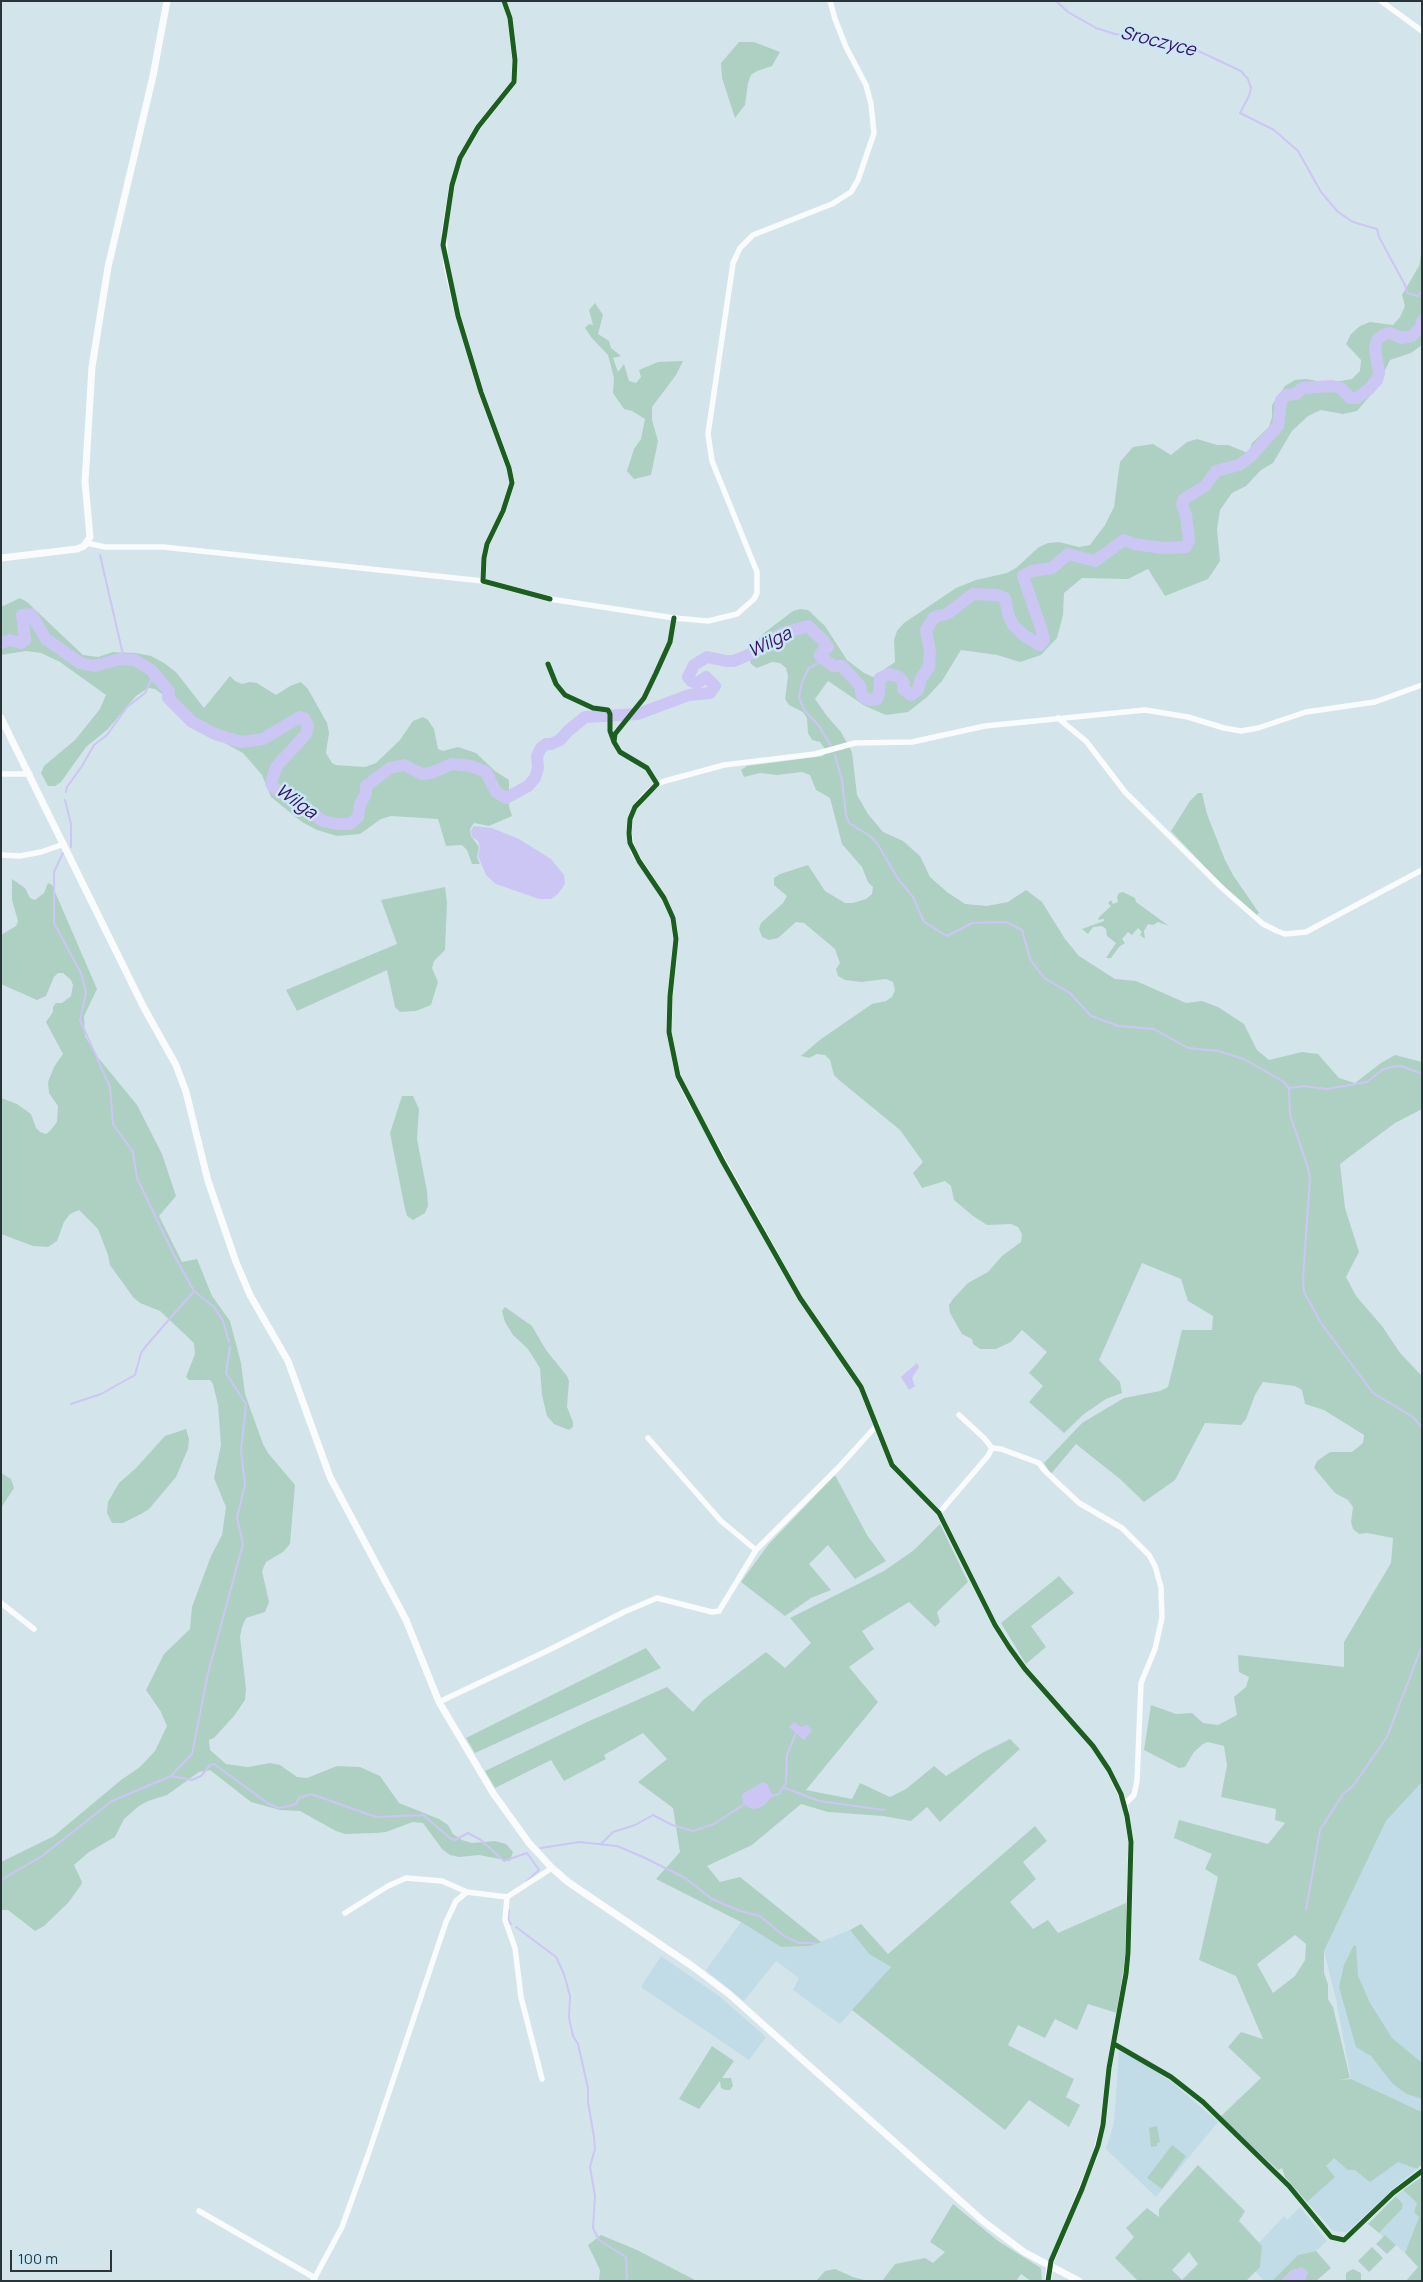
<!DOCTYPE html>
<html>
<head>
<meta charset="utf-8">
<style>
  body { margin:0 }
  #map { position:relative; width:1423px; height:2282px; overflow:hidden; background:#d4e4eb; font-family:Manrope,sans-serif }
  canvas { display:block }
  .frame { position:absolute; inset:0; border:2px solid #293439; pointer-events:none }
  .scale { position:absolute; left:10px; top:2250px; width:102px; height:22px; box-sizing:border-box; border:2px solid #293439; border-top:0; padding-left:6px; font-size:15px; line-height:18px; white-space:nowrap; color:#293439; -webkit-text-stroke:4px #cbe7f4; paint-order:stroke }
</style>
</head>
<body>
<div id="map">
<canvas width="1423" height="2282"></canvas>
<div class="frame"></div>
<div class="scale">100 m</div>
</div>
<script>
const g = document.querySelector('canvas').getContext('2d');
g.lineJoin = 'round';
function paint(path, color) {
  g.fillStyle = color;
  g.fill(path, 'evenodd');
}
function shape(rows) {
  const path = new Path2D();
  for (const r of rows) {
    path.moveTo(r[0], r[1]);
    for (let i = 2; i < r.length; i += 2) path.lineTo(r[i], r[i + 1]);
  }
  return path;
}
function stroke(path, color, width, dash) {
  g.strokeStyle = color;
  g.lineWidth = width;
  g.lineCap = dash ? 'butt' : 'round';
  g.setLineDash(dash || []);
  g.stroke(path);
}
function write(font, color, halo, rows, align = 'center') {
  g.font = font + ' Manrope,sans-serif';
  g.lineWidth = 5;
  g.setLineDash([]);
  g.textBaseline = 'middle';
  g.strokeStyle = halo;
  g.fillStyle = color;
  for (const [text, x, y, turn = 0] of rows) {
    g.save();
    g.translate(x, y);
    g.rotate((+turn || 0) * Math.PI / 180);
    g.textAlign = isNaN(turn) ? turn : align;
    if (halo) g.strokeText(text, 0, 0);
    g.fillText(text, 0, 0);
    g.restore();
  }
}
paint(shape([
  [1422,1782,1422,2112,1351,2079,1336,1999,1324,1951,1386,1821],
  [741,1922,781,1947,810,1946,850,1930,869,1954,891,1967,840,2024,793,1990,799,1978,776,1961,744,2001,706,1970],
  [661,1956,719,1996,766,2037,749,2060,641,1987],
  [1119,2051,1142,2062,1173,2083,1218,2122,1156,2197,1106,2149,1114,2123],
  [1305,2149,1396,2161,1417,2169,1394,2188,1347,2232,1333,2231,1285,2177],
  [1403,2190,1417,2203,1419,2217,1405,2253,1385,2235,1383,2237,1379,2233,1402,2209,1403,2204,1396,2196],
  [1300,2207,1327,2241,1316,2251,1298,2255,1272,2281,1264,2281,1255,2271,1260,2267,1262,2246,1259,2243,1284,2216,1287,2220]
]), '#c1dbe7');
paint(shape([
  [739,42,754,42,780,52,772,66,757,71,751,75,748,83,745,105,735,118,722,78,721,63],
  [1422,249,1422,345,1411,353,1390,360,1376,389,1357,411,1343,414,1321,410,1308,416,1292,431,1273,463,1261,470,1246,486,1232,493,1220,510,1217,529,1220,561,1208,579,1165,596,1148,569,1128,579,1082,578,1064,593,1063,615,1057,638,1041,655,1020,662,997,655,961,650,942,681,927,697,908,712,886,715,865,706,828,681,815,699,827,716,841,732,852,752,857,795,868,814,883,832,903,841,920,856,930,877,947,892,965,904,987,906,1008,902,1026,890,1042,902,1065,939,1079,956,1115,979,1136,981,1186,1003,1202,1001,1218,1007,1244,1024,1257,1050,1269,1060,1302,1052,1318,1054,1339,1078,1355,1083,1381,1063,1395,1055,1422,1062,1422,1109,1395,1123,1340,1164,1345,1208,1359,1252,1346,1277,1356,1296,1382,1326,1400,1353,1422,1376,1422,1782,1386,1821,1324,1951,1324,1973,1328,1984,1328,1999,1333,2007,1350,2078,1339,2080,1351,2079,1422,2112,1422,2164,1417,2169,1398,2162,1370,2182,1355,2170,1348,2170,1334,2158,1326,2166,1335,2177,1307,2202,1285,2177,1282,2168,1278,2170,1220,2117,1261,2078,1228,2047,1241,2032,1263,2039,1236,1976,1199,1960,1218,1877,1205,1869,1212,1854,1174,1838,1179,1820,1268,1844,1285,1823,1275,1820,1276,1809,1221,1797,1227,1765,1224,1746,1208,1742,1203,1744,1194,1752,1185,1767,1179,1768,1144,1750,1151,1705,1176,1714,1192,1713,1203,1723,1218,1725,1237,1715,1234,1697,1246,1687,1249,1677,1239,1672,1238,1655,1344,1667,1344,1642,1391,1563,1393,1538,1367,1533,1359,1534,1353,1529,1351,1522,1353,1507,1348,1500,1335,1493,1314,1468,1317,1461,1330,1452,1352,1452,1363,1443,1364,1435,1324,1410,1305,1404,1302,1390,1295,1386,1263,1382,1255,1395,1246,1419,1241,1425,1205,1423,1175,1480,1144,1502,1120,1479,1076,1444,1051,1474,1044,1463,1082,1423,1124,1398,1160,1391,1168,1387,1182,1330,1212,1330,1213,1316,1188,1301,1181,1279,1142,1263,1099,1360,1120,1382,1122,1393,1106,1399,1084,1414,1064,1433,1029,1402,1043,1386,1029,1373,1047,1352,1022,1330,1011,1342,996,1349,980,1349,973,1344,972,1339,962,1334,950,1313,949,1305,953,1299,968,1283,988,1272,1002,1256,1021,1242,1022,1234,1018,1227,1011,1224,987,1225,973,1216,954,1200,951,1186,945,1181,922,1188,913,1173,923,1162,900,1130,839,1080,834,1075,830,1060,825,1055,817,1054,809,1058,801,1056,821,1039,872,1004,886,1001,892,997,895,990,893,982,886,979,861,982,845,980,838,976,836,969,840,963,835,949,804,923,796,922,778,938,769,940,762,937,759,929,761,923,783,903,787,896,774,885,774,878,780,874,808,865,825,891,845,903,853,903,866,899,872,894,873,887,868,882,862,867,842,844,830,798,816,790,810,775,802,772,777,775,760,773,744,777,741,770,747,766,823,756,825,749,820,742,812,740,808,733,807,718,803,712,789,705,785,699,788,676,786,668,780,663,772,662,757,668,751,664,749,657,750,649,764,633,793,611,800,609,808,610,825,626,847,660,864,673,873,677,895,662,894,640,897,631,904,623,956,588,976,580,1007,573,1016,568,1039,547,1048,543,1059,542,1079,547,1090,545,1105,525,1114,507,1120,462,1133,447,1153,444,1171,455,1187,442,1197,439,1217,445,1228,445,1248,453,1252,443,1269,427,1272,417,1272,405,1285,386,1295,380,1306,379,1329,383,1352,379,1360,371,1361,360,1346,344,1351,334,1360,326,1370,322,1393,325,1400,317,1405,306,1402,295,1419,266],
  [1295,1935,1306,1944,1305,1960,1295,1976,1273,1993,1257,1964],
  [595,303,603,315,598,334,609,341,611,348,621,356,613,358,618,372,624,364,629,381,636,383,641,377,639,370,658,362,683,361,676,375,652,407,652,420,658,441,651,475,634,479,627,471,634,449,641,439,645,419,632,411,624,409,613,393,614,378,608,355,591,337,585,328,589,324,593,325,589,310],
  [20,598,27,602,83,655,98,657,113,652,136,653,151,656,164,663,176,672,204,708,230,676,235,681,242,684,250,682,257,683,276,695,290,686,301,682,308,689,327,723,329,733,326,753,332,763,336,765,365,767,376,763,400,740,413,721,423,717,428,720,434,729,438,749,443,751,458,747,476,753,495,771,509,780,509,806,512,816,489,826,474,823,470,829,471,836,479,847,477,857,480,864,472,864,467,850,462,845,446,846,438,819,391,816,381,819,360,834,349,835,337,836,317,830,302,822,271,797,262,775,243,753,199,729,173,702,155,689,148,688,136,696,108,729,86,747,61,782,55,786,48,786,41,773,44,766,75,740,100,709,106,695,60,662,41,653,26,651,1,655,1,607],
  [1198,793,1202,793,1207,814,1225,860,1233,875,1259,913,1256,915,1227,890,1171,831,1190,801],
  [12,879,25,888,30,898,35,900,44,893,48,883,52,885,97,989,84,1016,85,1036,96,1055,137,1105,162,1154,176,1196,159,1216,182,1262,197,1259,212,1296,230,1321,241,1363,245,1394,263,1444,268,1453,295,1485,290,1544,283,1552,266,1562,262,1571,269,1602,265,1612,246,1618,242,1627,240,1637,246,1689,245,1700,234,1716,214,1738,209,1740,210,1750,226,1764,248,1767,270,1763,280,1765,297,1777,307,1778,337,1766,360,1767,380,1776,399,1803,439,1819,448,1825,453,1834,462,1840,472,1843,495,1841,506,1844,513,1852,510,1861,479,1855,459,1857,450,1855,442,1849,423,1823,413,1822,386,1832,376,1833,345,1834,336,1831,300,1811,280,1810,251,1802,210,1770,199,1772,167,1795,148,1801,139,1806,124,1819,115,1837,89,1852,74,1865,82,1882,81,1885,68,1903,44,1926,35,1931,8,1910,1,1910,1,1862,54,1836,121,1780,140,1767,155,1751,167,1726,161,1712,146,1690,164,1654,190,1629,192,1607,211,1556,222,1535,226,1507,214,1478,221,1445,218,1405,213,1384,210,1380,189,1380,186,1377,195,1354,194,1343,160,1311,140,1303,133,1297,110,1265,108,1255,98,1229,79,1210,70,1214,64,1222,57,1241,48,1247,33,1246,1,1234,1,1098,17,1104,31,1114,36,1128,40,1132,46,1134,50,1131,57,1122,58,1106,49,1093,48,1082,54,1067,63,1054,46,1022,53,1012,53,1007,56,1003,62,1003,71,996,73,985,71,980,63,973,58,973,54,977,46,996,37,1000,1,984,1,935,16,926,18,921,12,900],
  [445,887,447,903,445,950,434,961,432,968,438,982,431,1005,416,1011,400,1012,395,1007,387,970,297,1011,286,990,397,944,381,900],
  [1123,892,1135,898,1136,902,1169,926,1158,922,1153,925,1148,924,1144,931,1145,939,1140,935,1142,932,1138,928,1132,935,1128,932,1122,939,1125,943,1119,947,1111,958,1106,958,1116,943,1107,936,1106,929,1102,926,1093,927,1088,934,1082,929,1104,921,1104,919,1098,920,1099,917,1111,906,1108,903,1111,900,1113,904,1118,902,1117,897,1119,893],
  [402,1096,413,1096,419,1109,417,1139,427,1191,428,1206,425,1213,413,1220,407,1216,405,1209,390,1133],
  [505,1307,532,1326,546,1350,567,1376,569,1381,567,1407,573,1422,573,1427,569,1430,554,1424,547,1416,542,1395,540,1368,528,1349,513,1335,505,1322,502,1311],
  [186,1429,189,1439,188,1449,176,1477,149,1509,141,1514,123,1523,112,1523,107,1513,108,1502,119,1483,136,1468,165,1436],
  [1,1473,11,1479,14,1488,1,1508],
  [835,1475,867,1535,886,1561,855,1579,828,1545,809,1564,831,1590,811,1598,785,1616,741,1582,768,1545],
  [940,1524,968,1582,937,1612,940,1622,935,1627,909,1602,862,1631,874,1649,849,1667,878,1702,806,1790,852,1799,860,1783,890,1797,906,1789,934,1766,946,1776,982,1753,1010,1739,1020,1749,940,1822,927,1807,911,1821,883,1816,828,1812,801,1804,752,1845,707,1866,720,1882,740,1877,821,1942,810,1946,781,1947,741,1922,656,1879,680,1852,673,1808,638,1782,667,1759,643,1733,604,1755,606,1759,564,1781,551,1760,495,1788,485,1771,587,1722,667,1687,693,1712,703,1700,766,1652,785,1668,811,1643,790,1618,884,1571,914,1550],
  [1059,1576,1074,1593,1031,1626,1046,1647,1026,1664,1001,1623],
  [646,1648,661,1668,475,1753,466,1738],
  [1035,1826,1047,1841,1023,1862,1036,1879,1010,1902,1033,1929,1048,1920,1058,1933,1126,1903,1126,1952,1117,2013,1088,2004,1077,2030,1055,2019,1045,2038,1018,2025,1008,2045,1074,2079,1066,2097,1080,2105,1069,2127,1029,2100,1005,2130,852,2010,891,1967,869,1954,850,1930,861,1924,888,1954],
  [1354,1945,1356,1946,1358,1976,1370,2003,1392,2038,1422,2063,1422,2099,1407,2094,1393,2084,1371,2056,1356,2047,1339,1987,1344,1965],
  [712,2046,734,2061,722,2078,731,2078,733,2086,730,2090,725,2090,721,2088,720,2081,699,2109,679,2099],
  [1157,2126,1160,2142,1157,2143,1157,2146,1151,2147,1149,2128],
  [1172,2145,1186,2156,1162,2189,1147,2178],
  [1198,2165,1245,2211,1239,2221,1262,2246,1260,2267,1246,2281,1138,2281,1115,2258,1134,2237,1126,2228,1147,2208,1159,2217,1159,2209],
  [1189,2252,1198,2264,1182,2280,1172,2270],
  [1422,2177,1422,2281,1406,2281,1418,2267,1405,2253,1419,2217,1414,2212,1417,2203,1403,2190],
  [1396,2196,1403,2204,1402,2209,1379,2233,1368,2224],
  [953,2204,998,2241,1041,2268,1042,2281,1031,2281,1021,2274,1016,2281,882,2281,895,2264,925,2258,933,2263,945,2252,930,2242],
  [601,2235,637,2250,697,2281,599,2281,600,2270,588,2245],
  [1385,2235,1396,2245,1387,2254,1376,2244],
  [1372,2247,1383,2258,1369,2272,1358,2261],
  [1316,2251,1331,2268,1316,2281,1304,2281,1308,2272,1292,2270,1281,2281,1272,2281,1298,2255],
  [835,2269,853,2277,868,2281,816,2281,825,2271],
  [1353,2269,1361,2273,1361,2281,1346,2281,1346,2273]
]), '#aed0c3');
paint(shape([
  [474,826,492,828,519,839,551,859,564,875,565,884,558,894,551,899,539,899,496,884,486,875,478,856,480,847,478,841,472,837,471,830],
  [917,1363,919,1367,912,1378,915,1386,909,1390,901,1377],
  [794,1722,801,1727,807,1725,812,1730,804,1740,789,1727],
  [763,1782,767,1784,773,1796,763,1806,755,1809,750,1808,743,1803,742,1794],
  [1302,2267,1308,2272,1304,2281,1281,2281,1292,2270]
]), '#ccc6f4');
stroke(shape([
  [1056,1,1068,12,1096,28,1115,34,1157,39,1192,48,1241,71,1248,79,1251,88,1249,96,1240,113,1274,130,1298,151,1321,192,1338,212,1353,222,1377,229,1379,237,1405,285,1407,293,1418,296,1422,291],
  [100,555,124,659],
  [824,660,809,668,802,682,799,698,805,711,819,726,831,746],
  [835,755,842,780,846,815,849,823,870,836,877,843,898,879,913,897,924,922,947,936,972,923,1006,922,1022,930,1030,959,1044,978,1070,993,1091,1016,1118,1026,1154,1029,1188,1048,1218,1051,1244,1059,1284,1082,1289,1088,1290,1115,1307,1165,1310,1178,1303,1277,1304,1292,1321,1323,1373,1393,1413,1417,1422,1428],
  [66,792,67,787,82,766,94,745,107,735,127,707,145,693,154,674],
  [65,800,71,824,71,847],
  [63,853,54,872,54,923,81,973,86,993,80,1020,110,1087,113,1124,133,1152,137,1178,174,1255,194,1291,214,1307,223,1321,229,1342],
  [1289,1088,1304,1086,1327,1089,1367,1082,1382,1070,1391,1067,1401,1066,1422,1074],
  [71,1404,101,1394,135,1375,141,1353,146,1346,194,1291],
  [171,1776,192,1780,201,1776,210,1765,214,1764,269,1804,279,1808,289,1806,296,1804,299,1798,311,1794,376,1817,423,1815,450,1838,455,1840,468,1833,481,1840,504,1861,527,1853,539,1870,526,1882],
  [785,1788,819,1801,884,1810],
  [772,1796,779,1794,786,1783,787,1755,796,1733],
  [601,1844,613,1832,635,1825,653,1815,672,1825,693,1831,714,1824,746,1803],
  [541,1848,579,1842,617,1846,643,1857,685,1878,712,1899,740,1911,760,1916,784,1936,799,1943,815,1943],
  [1,1880,42,1856,112,1801,171,1776,192,1754,208,1673,243,1544,237,1518,245,1484,241,1451,246,1404,226,1373,230,1347],
  [509,1910,508,1920,511,1924],
  [1306,1910,1320,1830,1343,1794,1353,1786,1387,1737,1422,1646],
  [516,1927,556,1957,564,1974,570,1996,569,2018,573,2036,578,2044,588,2088,588,2102,594,2137,595,2149,590,2167,595,2196,593,2228,599,2240,626,2257,627,2278,625,2281]
]), '#ccc6f4', 2);
stroke(shape([
  [1,643,10,640,21,643,25,640,22,615,31,614,46,639,80,663,94,666,120,659,135,660,151,670,169,691,168,698,192,722,215,734,241,742,263,739,300,717,304,718,308,726,306,734,276,767,271,783,274,788,323,821,337,824,350,824,358,817,360,804,366,794,366,786,390,768,404,765,422,774,431,773,452,764,471,766,486,772,496,792,506,798,528,786,535,778,538,768,537,756,541,748,546,744,551,744,560,740,568,731,585,717,638,714,689,695,710,693,715,686,706,677,697,683,691,681,688,677,694,665,707,657,726,661,734,661,757,651,780,634,808,626,824,641,828,647,823,650,820,656,833,666,842,666,860,686,862,696,869,700,877,699,879,693,880,678,889,674,899,677,904,683,903,689,911,695,918,690,921,678,929,667,930,652,926,630,934,617,947,614,973,594,997,595,1005,598,1008,614,1013,625,1025,636,1040,645,1044,640,1041,628,1023,576,1032,571,1052,568,1068,554,1095,561,1124,540,1134,544,1164,548,1186,547,1189,540,1186,515,1182,505,1184,499,1205,486,1216,471,1239,465,1250,457,1278,426,1281,400,1286,395,1296,394,1302,388,1332,386,1341,388,1350,398,1357,398,1369,389,1377,380,1379,373,1375,349,1377,340,1383,335,1390,333,1402,338,1412,336,1421,327,1422,321]
]), '#ccc6f4', 12);
stroke(shape([
  [1381,1,1422,31],
  [87,543,105,547,163,547,483,581,550,599,674,618,708,621,737,614,754,599,757,593,757,572,712,461,708,434,733,263,740,248,753,235,832,204,851,192,858,180,874,133,871,104,866,85,846,47,835,19,830,1],
  [483,581,484,558,487,544,503,511,512,483,509,468,481,392,458,316,446,265,444,234,452,185,460,158,478,127,514,82,515,60,510,18,504,1],
  [1058,718,1086,741,1125,792,1222,888,1263,924,1277,931,1285,934,1306,932,1422,870],
  [1,774,30,774],
  [1,855,20,856,41,852,64,844],
  [959,1415,984,1438,992,1448],
  [648,1438,721,1521,756,1550],
  [939,1513,988,1456,992,1448,1001,1449,1039,1463,1045,1471,1079,1503,1122,1528,1149,1555,1155,1566,1161,1587,1162,1618,1155,1649,1141,1683,1137,1781,1134,1795,1125,1804],
  [1,1603,34,1629],
  [439,1702,551,1649,624,1612,657,1598,712,1612,719,1611,756,1550,839,1467,877,1425],
  [507,1897,505,1920,515,1948,521,1997,542,2079],
  [345,1913,388,1886,406,1878,442,1881,467,1892],
  [1303,2203,1331,2237,1344,2240,1393,2193,1422,2171],
  [199,2211,315,2278],
  [1050,2265,1094,2158,1103,2125,1109,2068,1126,1974,1128,1953,1131,1842,1125,1804,1109,1770,1093,1746,1025,1669,1009,1647,995,1625,939,1513,892,1465,861,1387,800,1298,688,1097,678,1076,669,1032,670,996,676,939,673,918,664,898,633,851,629,833,630,819,635,807,644,796,657,784,665,781,724,765,815,754,855,743,912,742,985,726,1145,710,1188,717,1224,728,1241,731,1258,728,1306,712,1375,702,1422,685],
  [313,2281,342,2227,368,2155,446,1922,456,1901,467,1892,507,1897,552,1868]
]), '#f9fbfc', 5.5);
stroke(shape([
  [1,558,77,549,84,546,90,537,85,482,92,367,108,267,153,76,167,1],
  [1,718,144,1008,176,1065,186,1092,208,1181,236,1262,250,1295,288,1361,330,1477,406,1620,439,1702,493,1793,529,1843,552,1868,568,1882,692,1966,729,1994,983,2221,1024,2252,1079,2281],
  [1048,2281,1050,2265]
]), '#f9fbfc', 7);
stroke(shape([
  [504,1,510,18,515,60,514,82,478,127,460,158,452,185,443,245,458,316,481,392,509,468,512,483,503,511,487,544,484,558,483,581,550,599],
  [674,618,670,642,656,673,644,698,615,734,614,742,620,752,647,768,657,784,635,807,630,819,629,833,630,843,639,861,664,898,673,918,676,939,670,996,669,1032,678,1076,723,1162,800,1298,861,1387,892,1465,939,1513,995,1625,1009,1647,1025,1669,1093,1746,1109,1770,1121,1794,1127,1816,1131,1842,1128,1953,1126,1974,1109,2068,1103,2125,1098,2146,1082,2189,1051,2261,1048,2281],
  [548,664,556,684,565,695,593,708,608,710,610,714,610,731,614,742],
  [1114,2044,1171,2077,1203,2102,1289,2186,1331,2237,1344,2240,1393,2193,1422,2171]
]), '#1b5e20', 5);
write('italic 18px', '#360d68', '#cbe7f4', [
  ["Sroczyce",1158,42,14],
  ["Wilga",770,643,-27],
  ["Wilga",296,802,36]
]);
</script>
</body>
</html>
